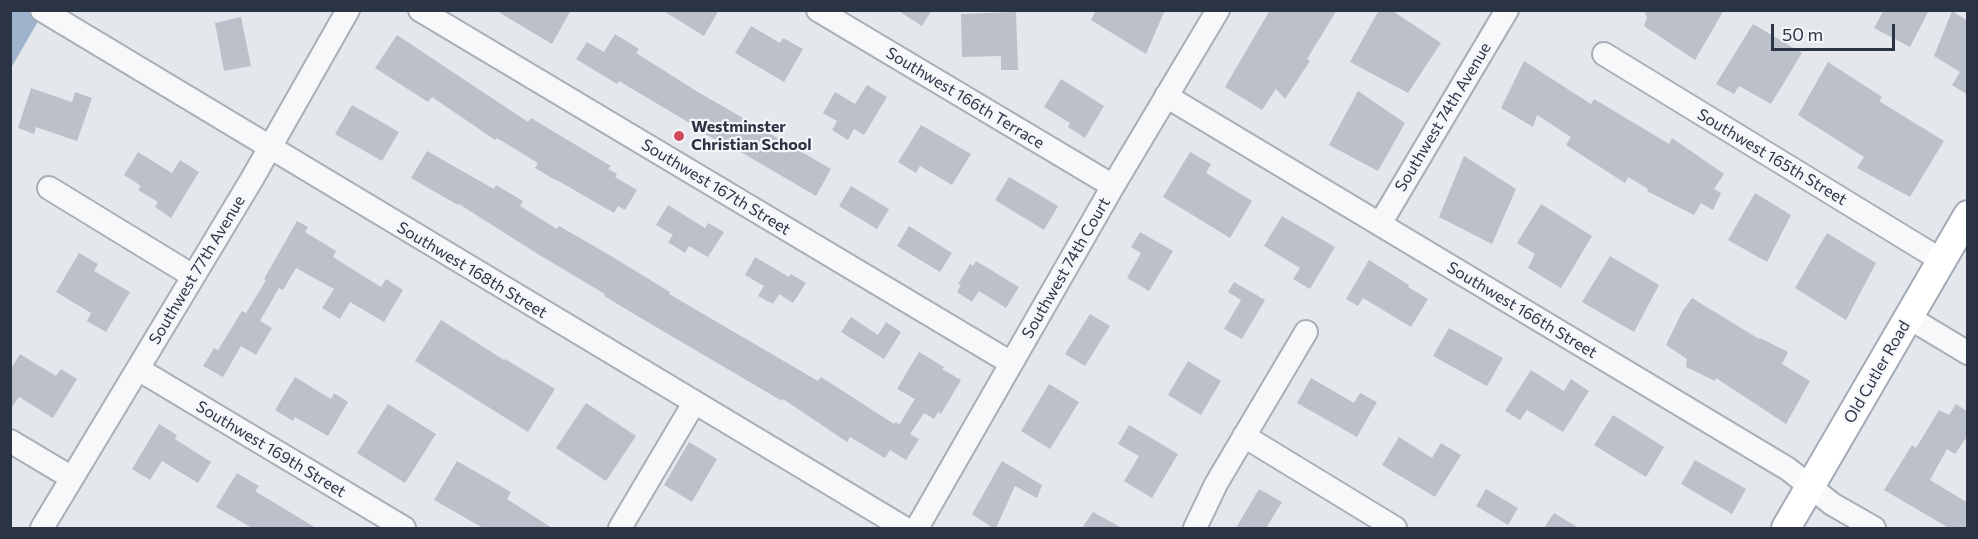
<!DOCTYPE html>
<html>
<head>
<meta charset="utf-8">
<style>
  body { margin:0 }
  #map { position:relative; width:1978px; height:539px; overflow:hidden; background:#e4e7ec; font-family:Commissioner,sans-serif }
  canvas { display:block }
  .frame { position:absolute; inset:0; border:12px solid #2b3445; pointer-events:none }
  .scale { position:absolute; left:1771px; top:24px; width:124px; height:27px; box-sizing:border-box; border:3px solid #2b3445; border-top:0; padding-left:8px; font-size:18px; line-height:21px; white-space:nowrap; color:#2b3445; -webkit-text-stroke:4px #f4f6f9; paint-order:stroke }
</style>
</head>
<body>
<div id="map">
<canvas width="1978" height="539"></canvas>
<div class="frame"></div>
<div class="scale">50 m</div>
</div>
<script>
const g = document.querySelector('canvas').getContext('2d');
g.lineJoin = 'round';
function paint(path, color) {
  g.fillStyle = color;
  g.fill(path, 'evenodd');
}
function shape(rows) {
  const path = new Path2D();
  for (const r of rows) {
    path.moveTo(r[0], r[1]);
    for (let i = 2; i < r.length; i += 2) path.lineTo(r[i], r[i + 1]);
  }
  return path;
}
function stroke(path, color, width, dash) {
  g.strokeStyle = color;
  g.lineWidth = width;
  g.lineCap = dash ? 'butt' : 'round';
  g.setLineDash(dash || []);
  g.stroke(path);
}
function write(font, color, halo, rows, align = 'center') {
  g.font = font + ' Commissioner,sans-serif';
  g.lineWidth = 4.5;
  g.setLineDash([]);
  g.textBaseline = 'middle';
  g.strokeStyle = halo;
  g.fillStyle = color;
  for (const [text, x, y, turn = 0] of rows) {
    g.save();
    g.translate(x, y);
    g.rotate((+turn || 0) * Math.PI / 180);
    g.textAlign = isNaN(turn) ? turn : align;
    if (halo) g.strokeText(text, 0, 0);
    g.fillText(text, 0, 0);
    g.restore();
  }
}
paint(shape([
  [11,11,44,11,11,68]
]), '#9fb4cc');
paint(shape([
  [495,10,571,10,552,44],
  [662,10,719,10,704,36],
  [897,10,932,10,922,26],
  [1096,10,1165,10,1146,54,1091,20],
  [1270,10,1337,10,1307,59,1310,61,1285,99,1276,89,1262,110,1225,87],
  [1379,10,1391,10,1441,43,1408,93,1350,62],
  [1644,10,1724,10,1695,60,1644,26,1647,18],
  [1884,10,1929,10,1910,47,1874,28],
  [1952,11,1968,21,1968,95,1952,85,1960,72,1934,56],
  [1016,12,1018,70,1001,70,1001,56,962,57,961,14],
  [241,17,251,66,224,71,215,23],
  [1753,24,1802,53,1771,104,1739,86,1734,94,1716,84],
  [751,26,780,43,783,38,803,49,784,82,735,53],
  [615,34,639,49,636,53,698,92,831,169,816,196,746,155,697,130,698,128,619,81,617,84,576,59,587,42,604,52],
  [397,35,528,122,531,118,611,166,608,169,617,174,615,177,637,190,625,210,618,206,614,213,555,179,555,180,535,168,538,163,497,138,495,140,432,97,428,102,375,68],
  [1524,61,1591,104,1594,99,1669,144,1672,138,1724,174,1714,189,1721,193,1713,210,1701,203,1694,215,1647,191,1648,189,1628,177,1625,183,1566,145,1571,137,1537,115,1533,127,1501,108],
  [1828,62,1882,97,1879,101,1944,141,1910,197,1857,168,1864,157,1798,115],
  [1061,79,1104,106,1085,138,1068,127,1070,123,1044,107],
  [867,85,887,97,864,135,854,129,848,140,832,130,837,121,823,113,835,92,855,104],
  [31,88,72,102,75,92,92,98,77,141,36,127,34,134,18,128],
  [1358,91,1405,123,1378,171,1329,145],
  [352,105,399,132,382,161,335,134],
  [921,125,971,154,952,185,920,166,916,173,898,162],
  [427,151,494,189,496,185,523,201,520,206,557,229,559,226,606,253,670,292,669,294,818,381,821,377,894,424,896,422,899,425,915,399,897,389,919,352,944,367,942,369,961,380,941,414,938,412,934,419,924,413,910,434,919,439,906,460,890,450,885,458,850,437,847,442,783,399,782,401,651,324,604,296,605,294,541,256,459,204,458,205,411,178],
  [138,152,172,173,180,160,199,172,171,218,155,207,158,202,138,190,141,186,124,175],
  [1190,152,1211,164,1206,173,1252,201,1230,238,1163,197],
  [1464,156,1516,189,1492,244,1439,217],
  [1009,177,1058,206,1044,230,995,200],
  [851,186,889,209,877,229,839,206],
  [1755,193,1791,215,1767,262,1728,240],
  [1541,204,1592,236,1561,288,1528,268,1535,254,1517,243],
  [668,205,705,228,708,223,724,232,708,257,689,246,685,253,668,242,673,235,656,225],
  [1282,216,1335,247,1310,289,1293,279,1300,268,1264,246],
  [297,221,308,227,305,232,336,251,333,257,381,287,386,279,403,290,384,322,350,302,340,319,322,308,334,289,296,268,283,290,279,288,260,321,272,328,256,355,241,346,223,377,203,366,214,348,218,350,242,311,246,313,266,280,264,279],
  [909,226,952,253,940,272,897,246],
  [1140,232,1173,251,1149,291,1127,278,1141,253,1131,247],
  [1827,233,1876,263,1846,320,1795,288],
  [79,253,98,264,94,271,130,292,106,332,87,321,91,313,56,292],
  [1610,256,1659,285,1634,332,1582,302],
  [755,257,789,277,791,274,806,283,793,303,779,294,773,304,758,296,764,286,745,275],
  [1369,260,1409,285,1408,287,1428,299,1411,327,1363,298,1358,306,1346,299],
  [976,261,1019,287,1006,308,979,291,972,302,957,292,961,285,958,284,970,264,973,266],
  [1234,282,1265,300,1242,339,1224,329,1241,300,1228,292],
  [1692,298,1759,339,1760,338,1788,352,1782,364,1810,381,1786,424,1716,378,1715,381,1686,367,1687,359,1666,345,1682,312],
  [1090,314,1110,326,1085,366,1065,354],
  [851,317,878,335,886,322,901,332,884,359,841,332],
  [441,320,504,360,505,359,555,389,528,432,415,361],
  [1449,328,1503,358,1487,386,1433,356],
  [20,354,56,376,61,369,77,379,53,418,19,397,10,410,10,370],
  [1188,361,1221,381,1201,415,1168,395],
  [1531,370,1564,391,1571,379,1589,391,1563,432,1527,410,1520,420,1505,411],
  [295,377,331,399,334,393,348,402,328,436,295,417,293,421,275,410],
  [1311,378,1354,403,1360,393,1377,402,1357,437,1297,403],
  [1049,384,1079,402,1050,449,1021,431],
  [586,403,636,436,606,481,556,448],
  [388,404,436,434,405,483,357,453],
  [1956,404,1968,412,1968,435,1955,454,1947,449,1930,480,1968,503,1968,528,1949,528,1884,490,1912,445,1916,448,1939,410,1949,415],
  [1613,415,1664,447,1646,477,1594,445],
  [159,424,177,435,175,439,211,462,198,483,162,461,150,480,132,469],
  [1129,425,1178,454,1152,498,1124,481,1139,456,1118,444],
  [1399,437,1432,458,1441,443,1461,455,1435,497,1382,465],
  [689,442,717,459,692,502,664,485],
  [1695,460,1746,489,1732,514,1681,484],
  [457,461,511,492,507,499,552,528,483,528,434,500],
  [1002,461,1042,485,1037,498,1015,486,996,528,993,528,972,514],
  [237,473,259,486,255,491,316,528,252,528,216,507],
  [1259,489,1282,502,1266,528,1236,528],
  [1486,489,1518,508,1508,525,1476,506],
  [1093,512,1122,528,1082,528],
  [1554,513,1579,528,1544,528]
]), '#bbc0ca');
const minor = shape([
  [42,10,904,528],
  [420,10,1011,363],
  [818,10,1113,186],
  [1604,54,1941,260],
  [1166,96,1788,469,1832,504,1874,528],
  [49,188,193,276],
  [1380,224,1507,10],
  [1908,317,1968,353],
  [138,369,404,528],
  [1244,436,1395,528],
  [10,441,72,478],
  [42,528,252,179,348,10],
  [620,528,694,403],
  [917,528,1113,186,1218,10],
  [1195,528,1216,484,1306,332]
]);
const major = shape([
  [1786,528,1968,215]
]);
stroke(minor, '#a9aeb7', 26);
stroke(major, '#a3abb8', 32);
stroke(minor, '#f7f8fa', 22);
stroke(major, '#fff', 28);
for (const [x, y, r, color] of [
  [679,136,6,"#d1495b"]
]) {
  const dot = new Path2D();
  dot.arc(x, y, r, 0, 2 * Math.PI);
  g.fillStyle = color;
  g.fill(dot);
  stroke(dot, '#f4f6f9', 2);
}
write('16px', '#2b3445', '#f4f6f9', [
  ["Southwest 166th Terrace",965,98,31],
  ["Southwest 74th Avenue",1443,117,-59],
  ["Southwest 165th Street",1772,157,31],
  ["Southwest 167th Street",716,187,31],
  ["Southwest 74th Court",1066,268,-60],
  ["Southwest 77th Avenue",197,270,-59],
  ["Southwest 168th Street",472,270,31],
  ["Southwest 166th Street",1522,310,31],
  ["Old Cutler Road",1877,372,-60],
  ["Southwest 169th Street",271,449,31]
]);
write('bold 16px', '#2b3445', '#f4f6f9', [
  ["Westminster",691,127],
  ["Christian School",691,145]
], 'left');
</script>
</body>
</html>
